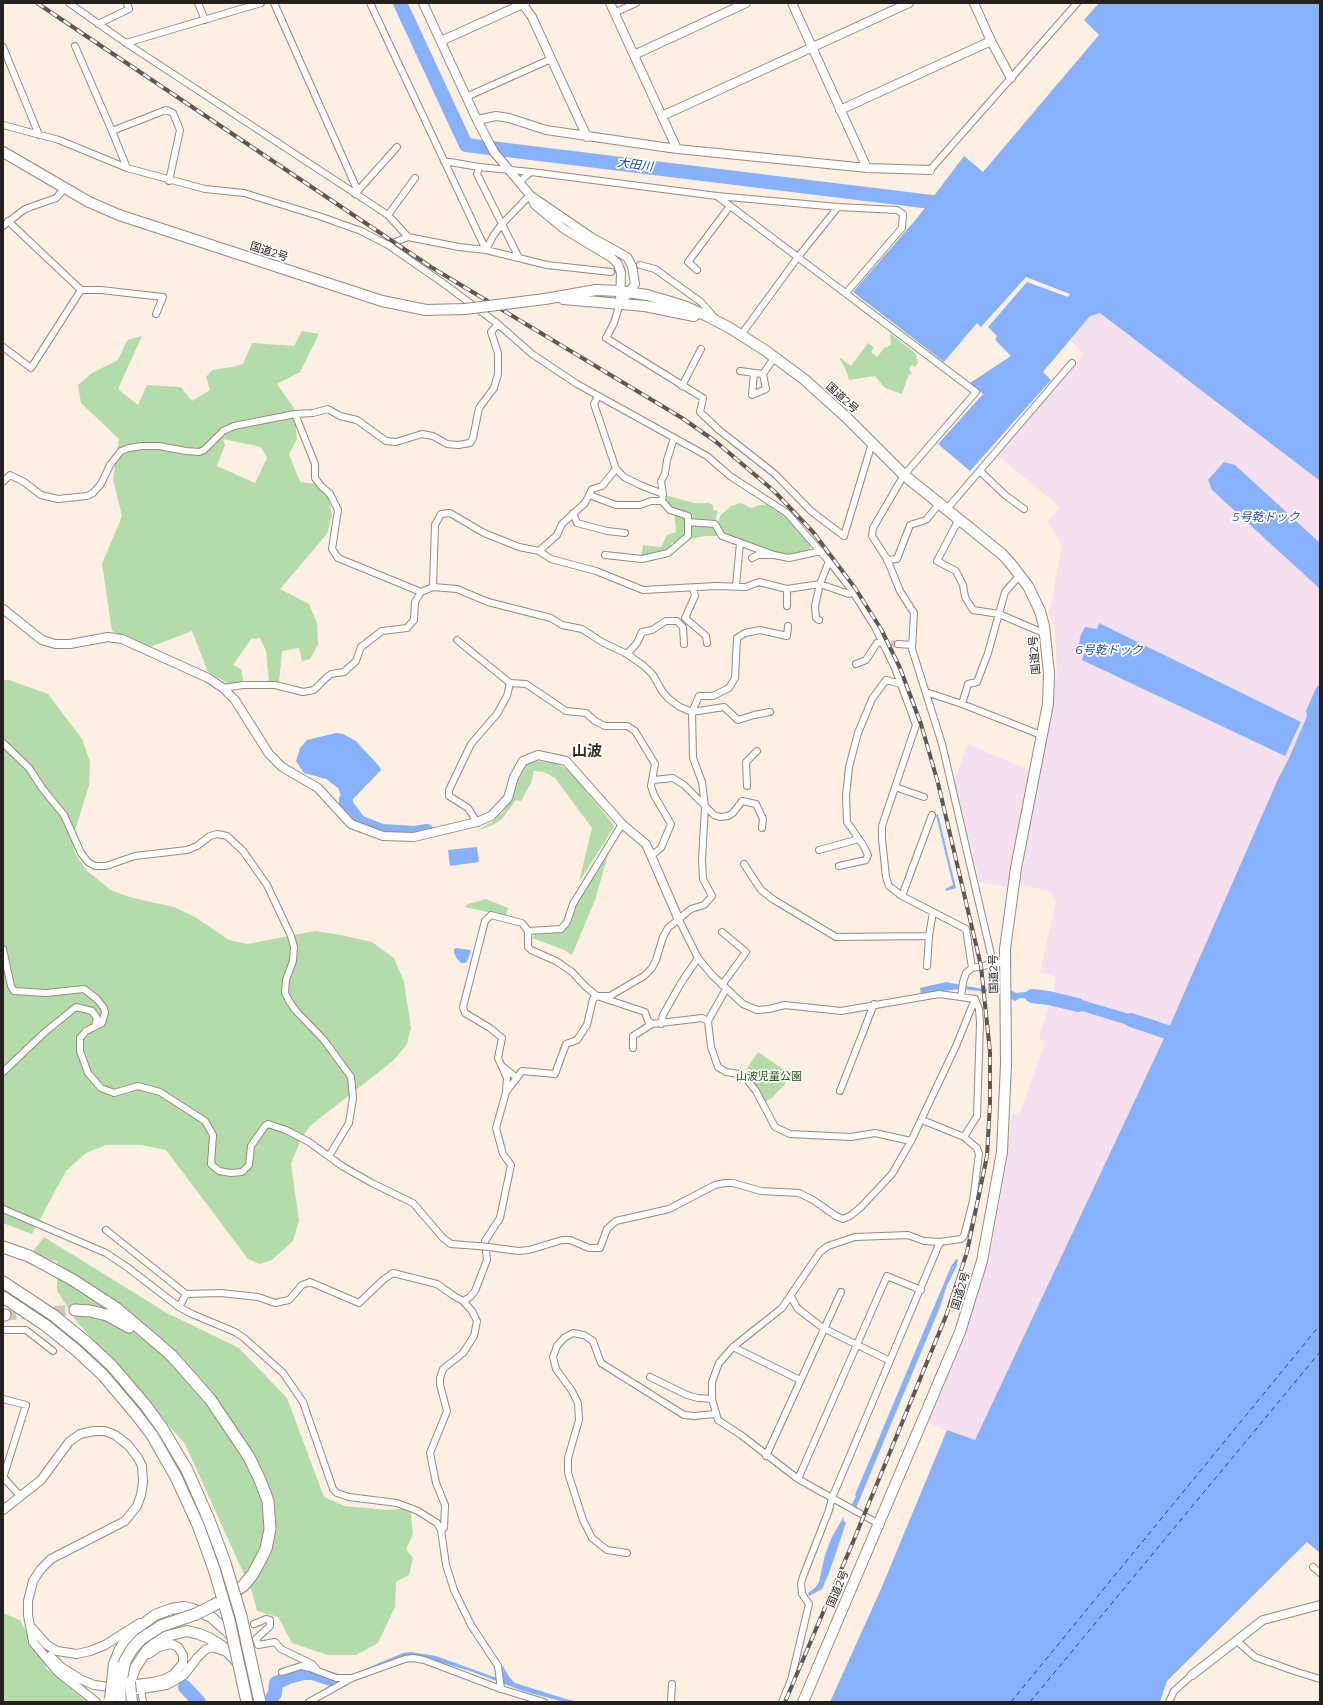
<!DOCTYPE html>
<html>
<head>
<meta charset="utf-8">
<style>
  body { margin:0 }
  #map { position:relative; width:1323px; height:1705px; overflow:hidden; background:#fdefe2; font-family:Montserrat,sans-serif }
  canvas { display:block }
  .frame { position:absolute; inset:0; border:4px solid #25201c; pointer-events:none }
</style>
</head>
<body>
<div id="map">
<canvas width="1323" height="1705"></canvas>
<div class="frame"></div>
</div>
<script>
const g = document.querySelector('canvas').getContext('2d');
g.lineJoin = 'round';
function paint(path, color) {
  g.fillStyle = color;
  g.fill(path, 'evenodd');
}
function shape(rows) {
  const path = new Path2D();
  for (const r of rows) {
    path.moveTo(r[0], r[1]);
    for (let i = 2; i < r.length; i += 2) path.lineTo(r[i], r[i + 1]);
  }
  return path;
}
function stroke(path, color, width, dash) {
  g.strokeStyle = color;
  g.lineWidth = width;
  g.lineCap = dash ? 'butt' : 'round';
  g.setLineDash(dash || []);
  g.stroke(path);
}
function write(font, color, halo, rows, align = 'center') {
  g.font = font + ' Montserrat,"Noto Sans JP",sans-serif';
  g.lineWidth = 3.5;
  g.setLineDash([]);
  g.textBaseline = 'middle';
  g.strokeStyle = halo;
  g.fillStyle = color;
  for (const [text, x, y, turn = 0] of rows) {
    g.save();
    g.translate(x, y);
    g.rotate((+turn || 0) * Math.PI / 180);
    g.textAlign = isNaN(turn) ? turn : align;
    if (halo) g.strokeText(text, 0, 0);
    g.fillText(text, 0, 0);
    g.restore();
  }
}
paint(shape([
  [1100,313,1320,481,1320,684,1316,688,1306,711,1307,716,1289,758,1278,779,1167,1032,975,1440,928,1423,962,1341,980,1288,992,1246,1005,1172,1012,1114,1019,1116,1045,1042,1039,1038,1054,989,1055,976,1040,972,1056,901,1051,892,1020,884,1057,673,1055,629,1048,612,1051,605,1062,545,1047,522,1060,507,997,455,1084,354,1070,340,1090,316],
  [968,744,1029,770,1008,887,980,882,954,781]
]), '#f5e0ef');
paint(shape([
  [302,331,319,334,300,372,277,384,294,408,297,439,289,454,300,482,317,484,329,499,332,516,327,534,280,589,309,604,317,623,318,645,310,659,302,661,299,648,282,651,279,683,269,683,266,651,260,638,251,639,233,665,241,669,244,684,229,684,208,672,192,631,150,647,112,631,102,564,122,516,113,479,119,439,81,403,78,385,92,373,118,360,127,340,142,336,118,389,138,405,147,385,181,387,192,401,210,390,206,377,212,370,232,367,243,364,252,343,294,346],
  [223,439,261,447,267,458,255,483,217,466,225,445],
  [890,333,916,354,918,363,915,367,912,365,909,369,912,373,908,376,902,394,885,388,875,376,849,380,846,370,839,357,851,366,868,343,874,348,871,352,877,357,885,347,886,348,891,344],
  [665,495,694,503,709,503,713,505,713,510,718,511,715,521,720,536,705,536,671,543,671,549,667,552,641,556,643,545,661,547,667,535,676,532,674,510,663,501],
  [741,503,751,508,760,505,768,504,786,514,812,543,809,551,789,556,724,535,718,523,720,516,731,506],
  [3,680,9,680,48,694,82,739,90,762,89,785,72,841,75,853,87,871,111,890,129,897,174,907,195,917,229,940,247,944,315,931,341,935,372,942,394,958,404,982,411,1028,407,1044,394,1060,310,1126,301,1139,291,1164,299,1221,293,1241,272,1260,260,1264,248,1259,166,1150,141,1145,106,1145,86,1153,66,1171,32,1234,3,1223],
  [535,761,555,763,569,770,613,824,614,827,579,882,592,828,555,778,544,772,534,771,531,783,521,801,516,800,502,819,491,826,476,831,492,822,503,812,512,797,520,771,530,762],
  [610,848,595,900,572,955,562,949,532,938,535,934,561,933,569,923,574,904],
  [486,899,508,908,506,916,465,907,468,904],
  [758,1052,790,1074,785,1084,772,1098,765,1102,746,1070],
  [44,1237,167,1313,239,1348,287,1398,324,1497,345,1506,388,1510,410,1508,413,1534,406,1549,413,1558,409,1575,396,1582,395,1607,378,1643,356,1655,328,1655,292,1643,278,1617,257,1611,252,1592,185,1444,77,1322,57,1291,57,1261,29,1256],
  [3,1613,20,1620,47,1669,87,1702,3,1702]
]), '#b4dcaa');
paint(shape([
  [1099,3,1320,3,1320,481,1100,313,1090,316,1043,372,1051,380,970,471,938,444,983,394,970,383,1011,356,995,340,997,336,988,327,1027,282,1068,297,1070,294,1026,277,981,327,977,323,944,362,853,292,918,217,964,156,983,172,1099,35,1084,20],
  [1224,462,1235,465,1320,543,1320,589,1212,490,1208,480],
  [1099,623,1301,722,1285,756,1082,660,1084,653,1079,645,1080,637,1085,627,1097,629],
  [1320,684,1320,1553,1307,1542,1167,1681,1160,1702,830,1702,881,1589,947,1430,975,1440,1167,1032,1278,779,1289,758,1307,716,1306,711,1316,688],
  [336,733,343,734,356,741,379,766,381,770,355,797,351,800,342,797,338,788,326,779,304,773,296,761,300,748,307,740],
  [938,814,956,888,946,891,945,889,953,885,936,815],
  [477,847,479,862,450,866,448,850],
  [456,948,470,950,471,952,466,963,461,963,457,959,454,953,454,949],
  [946,982,982,989,999,988,1011,990,1016,993,1036,991,1051,993,1049,1001,1020,998,1015,1001,1000,993,960,989,921,994,920,988],
  [1061,994,1150,1020,1147,1031,1059,1004],
  [956,1259,958,1260,956,1266,953,1266,940,1307,856,1508,851,1506,856,1496,855,1495,952,1264,953,1264],
  [844,1516,843,1520,846,1523,829,1573,822,1589,809,1596,808,1593,815,1588,819,1582,825,1555,832,1537],
  [411,1652,436,1656,494,1677,503,1677,501,1666,503,1666,509,1677,515,1683,566,1699,579,1702,564,1702,523,1691,470,1671,423,1657,402,1656,362,1673,358,1672,403,1653]
]), '#87b0fd');
stroke(shape([
  [947,1283,956,1264]
]), '#87b0fd', 2.5);
stroke(shape([
  [400,3,466,145,948,204],
  [346,799,346,804,359,822,382,831,415,833,427,831],
  [1032,996,1049,998,1078,1005],
  [1131,1020,1167,1032],
  [185,1687,199,1702],
  [270,1702,275,1693,276,1683,289,1677,303,1673,313,1673,337,1681]
]), '#87b0fd', 14);
stroke(shape([
  [1011,1702,1320,1325],
  [1030,1702,1320,1352]
]), '#1b459c', 1, [5, 4]);
stroke(shape([
  [611,272,636,266],
  [882,642,898,644]
]), '#d2c6ba', 6, [6, 3]);
stroke(shape([
  [5,1315,75,1310]
]), '#d2c6ba', 11, [11, 5.5]);
const minor = shape([
  [69,3,126,43,388,215,408,237],
  [198,3,205,20],
  [274,3,356,187,355,194],
  [370,3,486,250],
  [614,13,636,3],
  [98,24,129,9,127,3],
  [126,43,261,3],
  [75,46,112,131,127,168],
  [3,47,39,135],
  [466,97,551,59],
  [3,125,59,140,127,168,205,189,244,193,322,217,361,231,388,245,443,283,498,324,532,354,577,384,707,456,730,476,787,513,833,566,853,592,875,627,895,668,916,725,882,826,882,839,886,877,889,886,902,896,966,929,972,968],
  [112,131,166,110,173,113,180,130,169,181],
  [444,161,479,167],
  [930,170,1077,3],
  [519,182,531,172,717,196,838,207,897,210,903,214,902,228,846,293],
  [355,194,397,147],
  [717,196,976,392,904,475,873,528,872,536,887,559,900,591,914,613,912,649,942,744,993,963],
  [388,215,415,178],
  [8,221,81,290,101,290,163,297,156,314],
  [3,226,25,209,56,198,64,189],
  [388,245,408,237,459,247,486,250,547,265,611,272],
  [486,250,493,236,502,224,530,195],
  [519,258,477,174,479,167,531,172],
  [640,265,655,269,701,302,714,317],
  [697,270,688,262,730,206],
  [620,303,614,323,606,338,703,398,700,412,719,430,775,474,811,511,844,536,872,443],
  [741,335,798,257,838,207],
  [3,347,31,368,81,290],
  [740,371,763,374,766,389,752,395,754,373],
  [763,374,774,358],
  [682,386,701,349],
  [598,396,594,404,616,469,624,477,640,485,663,494,662,501],
  [295,414,315,464,315,478,321,486,330,494,338,510,332,549,338,558,421,592,433,587,457,589,488,602,551,618,562,625,582,629,602,642,627,654,644,666,653,675,662,691,669,699,680,707,692,712,724,707,738,720,754,715,770,712],
  [980,471,1005,495,1024,509],
  [3,482,10,475,24,482,41,495,58,499,87,496,93,493,101,484,110,465,121,451,129,448,142,446,159,446,186,451,199,452,204,450,223,431,234,426,295,414,313,413,328,409,340,416,357,420,386,441,396,442,422,434,433,436,447,444,458,445,470,443,473,438,479,408,494,388,498,374,498,353,491,332,498,324],
  [663,494,661,481,665,474,667,460,674,438],
  [589,495,616,505,640,505,651,501,662,501,670,510,688,516,688,536,668,553,642,559,605,555],
  [946,510,1072,363],
  [573,513,577,523,607,531,625,533],
  [959,519,937,561,956,571,963,585,965,597,973,610,999,614,1041,632,1044,627],
  [688,522,715,524,722,536,774,555],
  [539,551,557,535,562,524,585,503,592,489,602,486,616,469],
  [752,558,758,555,774,555,789,558,821,551],
  [887,560,897,559,910,525,926,520,939,504],
  [736,586,740,543],
  [433,587,435,525,441,514,450,513,484,533,519,547,539,551,551,559,596,571,643,590,716,586,746,587,759,582,787,589,820,584,849,594,853,592],
  [693,588,695,596,685,618,706,636,707,643],
  [787,606,787,589],
  [819,620,816,618,815,606,820,584,829,561],
  [457,640,510,683,526,684,566,711,586,713,595,721,605,726,627,726,635,731,655,764,651,786,654,795,671,824,661,848,651,856],
  [898,644,912,645],
  [627,654,637,643,642,632,652,630,666,621,677,621,683,627,684,644],
  [856,664,866,660,877,643,882,642],
  [223,688,243,685,275,685,303,692,314,690,326,678,331,674,344,672,356,661,361,647,382,631,407,628,414,620,415,602,421,592],
  [926,692,962,704,1041,735],
  [962,704,968,684,977,682,988,653,1005,592,1020,575],
  [3,743,29,768,42,788,64,815,81,853,88,862,95,866,106,866,135,856,187,850,197,846,210,836,217,834,227,836,243,851,267,885,291,936,294,947,293,961,286,980,285,993,289,1001,296,1011,324,1040,351,1077,353,1098,349,1123,329,1156],
  [653,780,673,778,684,785,714,815,720,817,728,816,733,813,742,801,756,804,763,819,762,828],
  [747,786,746,762,757,751],
  [895,787,924,797],
  [477,822,468,808,449,796,449,790,471,744,497,714,507,696,510,683],
  [819,850,859,839],
  [744,864,761,890,774,900,836,937,929,936,933,912],
  [839,866,866,860,868,855,863,845,847,822,846,796,849,767,858,733,872,699,886,680,901,684],
  [902,896,932,815],
  [679,920,698,958,712,975,743,1004,757,1010,769,1009,785,1005,841,1011,939,994,975,999],
  [528,931,561,929,567,922,573,904,622,824],
  [3,949,11,986,14,991,46,993,84,989,97,999,104,1008,105,1013,102,1023,86,1031,80,1038,80,1051,88,1073,101,1088,114,1093,138,1086,160,1092,205,1121,213,1135,211,1164,219,1171,231,1173,242,1172,249,1165,251,1146,265,1126,268,1124,286,1130,309,1142,342,1166,372,1183,413,1203,443,1238,451,1244,478,1246],
  [927,966,929,936],
  [722,985,746,952,722,932],
  [726,989,708,1021,711,1047,718,1067,726,1072,739,1074,745,1077,756,1091,775,1127,790,1134,851,1137,875,1133,911,1141],
  [961,997,963,982,966,973,972,968,1005,962],
  [661,1024,663,1015,681,983,698,958],
  [633,1048,633,1036,652,1024],
  [502,1066,517,1078],
  [3,1072,45,1032,76,1007,92,1011,97,1018,95,1026],
  [840,1091,874,1004],
  [506,1092,522,1071,555,1074,566,1044,577,1040,587,1025,593,999,597,996,610,996,644,976,652,968,656,960,663,937,668,928,691,909,704,905,712,896,703,879,702,860,705,807,702,782,693,758,692,712,699,696,713,696,729,688,735,678,737,638,745,633,760,630,787,636,788,626],
  [964,1137,977,1116,980,1023,979,1009,975,999],
  [3,1209,106,1253,127,1267,179,1307,192,1314,235,1332,244,1338,283,1373,303,1402,333,1489,337,1493,349,1497,397,1503,418,1511,437,1523,441,1530,446,1565,454,1590,471,1625,498,1666,501,1689],
  [106,1230,186,1294],
  [489,1247,518,1251,529,1250,562,1240,570,1240,589,1248,600,1248,607,1229,616,1221,669,1209,715,1185,725,1183,733,1183,761,1191,799,1193,813,1200,836,1216,843,1219,850,1216,861,1207,892,1174,911,1141,956,1046,975,999],
  [791,1296,797,1308,823,1328,890,1361],
  [179,1307,186,1294,221,1293,258,1297,275,1303,289,1300,302,1285,310,1282,359,1303,383,1280,393,1273,437,1284,454,1296,463,1301,470,1297,475,1291,487,1260,485,1241,500,1218,511,1165,503,1154,496,1128,506,1092,507,1078,498,1058,502,1038,490,1028,465,1013,463,1007,485,921,491,915,522,923,528,931,528,947,531,950,556,961,572,972,585,986,597,996,645,1012,648,1021,652,1024,702,1018,708,1021],
  [3,1330,26,1330,53,1351],
  [733,1347,800,1380],
  [650,1377,687,1395,698,1398,712,1399],
  [3,1399,26,1405,3,1478],
  [766,1456,841,1292],
  [4,1478,21,1497],
  [798,1479,887,1276,921,1290],
  [879,1524,798,1479,741,1435,718,1420,712,1399,712,1382,719,1363,733,1347,782,1308,820,1252,828,1246,855,1237,908,1235,924,1241,940,1242,961,1239,964,1236,973,1201,979,1154,977,1148,964,1137,922,1120],
  [441,1530,444,1528,445,1505,436,1483,430,1453,447,1411,440,1385,440,1378,443,1369,463,1353,474,1336,477,1321,472,1311,463,1301],
  [627,1553,607,1550,592,1538,583,1520,568,1473,568,1458,579,1420,578,1403,572,1391,556,1369,553,1357,557,1346,564,1338,573,1333,584,1335,593,1341,601,1363,684,1415,694,1416,715,1414],
  [1313,1567,1320,1573],
  [254,1624,266,1619,270,1620,270,1626,256,1639,258,1645,275,1642,281,1649,312,1664,317,1670],
  [1237,1641,1255,1657,1294,1671,1320,1679],
  [282,1672,301,1666,310,1668,336,1678,350,1678],
  [141,1690,143,1702],
  [309,1702,352,1678,405,1659,413,1658,424,1660,501,1689,544,1702],
  [671,1702,672,1684],
  [782,1702,791,1680,809,1604,802,1594,801,1583,804,1574,829,1510,832,1498,940,1242],
  [1169,1702,1174,1691,1192,1675]
]);
const tertiary = shape([
  [423,3,477,120,494,152,530,195,535,205,564,229,612,258,618,264,621,273,620,303],
  [522,3,532,17,587,137],
  [610,3,677,149],
  [792,3,867,168],
  [974,3,991,41,1011,78],
  [441,41,525,3],
  [634,55,746,3],
  [840,110,991,41],
  [662,116,909,3],
  [477,120,496,116,509,118,546,130,677,149,867,168,930,170],
  [531,196,591,237,627,257,632,266,635,284,626,296],
  [3,609,42,640,55,644,70,644,108,637,122,639,208,678,223,688,235,700,269,754,282,767,318,788,351,824,383,836,414,837,477,822,491,816,508,798,514,777,523,761,538,755,566,761,622,824,646,844,679,920],
  [3,1510,41,1480,69,1442,80,1434,94,1431,105,1431,115,1435,128,1445,138,1458,142,1466,143,1482,141,1495,137,1506,125,1521,51,1559,41,1569,33,1581,28,1601,28,1615,33,1642,57,1671,96,1702],
  [32,1628,47,1645,57,1651,77,1654,90,1651,105,1645,140,1623],
  [50,1656,61,1667,80,1679,94,1685,136,1690,167,1685,184,1675,197,1658,205,1650,212,1647,224,1651],
  [1192,1675,1263,1620,1320,1605],
  [128,1685,153,1682,165,1679,174,1674,183,1663,183,1655,178,1647,171,1644,159,1647,149,1654]
]);
const trunk = shape([
  [3,152,89,202,119,215,382,301,426,310,465,309],
  [545,299,596,290,620,291,647,295,684,306,707,316,730,328,766,351,805,380,846,417,904,475,1002,554,1011,564,1028,586,1040,611,1044,626,1049,673,1048,704,1016,868,1005,949,1006,1064,1002,1152,982,1261,960,1332,803,1702],
  [563,299,645,306,694,316],
  [114,1664,120,1649,128,1637,143,1624,155,1615,171,1609,184,1607,193,1609,211,1617,227,1631,242,1647,245,1660],
  [130,1682,135,1668,147,1650,163,1637,187,1631,199,1634,209,1638,222,1646,249,1674],
  [131,1693,132,1702]
]);
const motorway = shape([
  [3,1247,29,1256,73,1280,116,1308,149,1336,172,1356,210,1399,249,1457,260,1480,268,1501,270,1529,266,1549,253,1574,243,1586,216,1604],
  [3,1282,53,1315,85,1341,112,1366,146,1406,162,1428,187,1470,209,1520,225,1563],
  [3,1297,45,1325,76,1350,103,1375,136,1414,152,1435,176,1477,198,1525,214,1569],
  [75,1310,90,1311,107,1315,129,1327],
  [3,1315,5,1315]
]);
stroke(minor, '#96897e', 8);
stroke(tertiary, '#96897e', 10);
stroke(trunk, '#96897e', 12);
stroke(motorway, '#96897e', 13);
stroke(minor, '#fff', 6);
stroke(tertiary, '#fff', 8);
stroke(trunk, '#fff', 10);
stroke(motorway, '#fff', 11);
const rail = shape([
  [37,3,431,267,682,418,715,441,774,491,813,532,855,588,881,629,900,668,921,724,938,783,981,966,990,1052,990,1103,987,1156,967,1252,946,1316,853,1542,785,1702]
]);
stroke(rail, '#5f5751', 4);
stroke(rail, '#fff', 2.5, [8]);
const minorBridge = shape([
  [478,1246,489,1247]
]);
const trunkBridge = shape([
  [465,309,545,299],
  [130,1682,131,1693],
  [110,1699,114,1664]
]);
const motorwayBridge = shape([
  [225,1563,241,1616,260,1702],
  [214,1569,229,1620,247,1702],
  [120,1697,120,1686,125,1661,132,1649,141,1639,161,1626,196,1614,216,1604]
]);
stroke(minorBridge, '#96897e', 8, []);
stroke(trunkBridge, '#96897e', 12, []);
stroke(motorwayBridge, '#96897e', 13, []);
stroke(minorBridge, '#fff', 6);
stroke(trunkBridge, '#fff', 10);
stroke(motorwayBridge, '#fff', 11);
write('11px', '#25201c', '#fff', [
  ["国道2号",269,252,18],
  ["国道2号",842,398,42],
  ["国道2号",1035,655,-95],
  ["国道2号",994,974,-91],
  ["国道2号",961,1291,-73],
  ["国道2号",838,1589,-67]
]);
write('11px', '#205709', '#fff', [
  ["山波児童公園",769,1077]
]);
write('italic 12px', '#1b459c', '#fff', [
  ["大田川",635,165,7],
  ["5号乾ドック",1266,517],
  ["6号乾ドック",1109,650]
]);
write('bold 15px', '#352b21', '#fff', [
  ["山波",587,752]
]);
</script>
</body>
</html>
